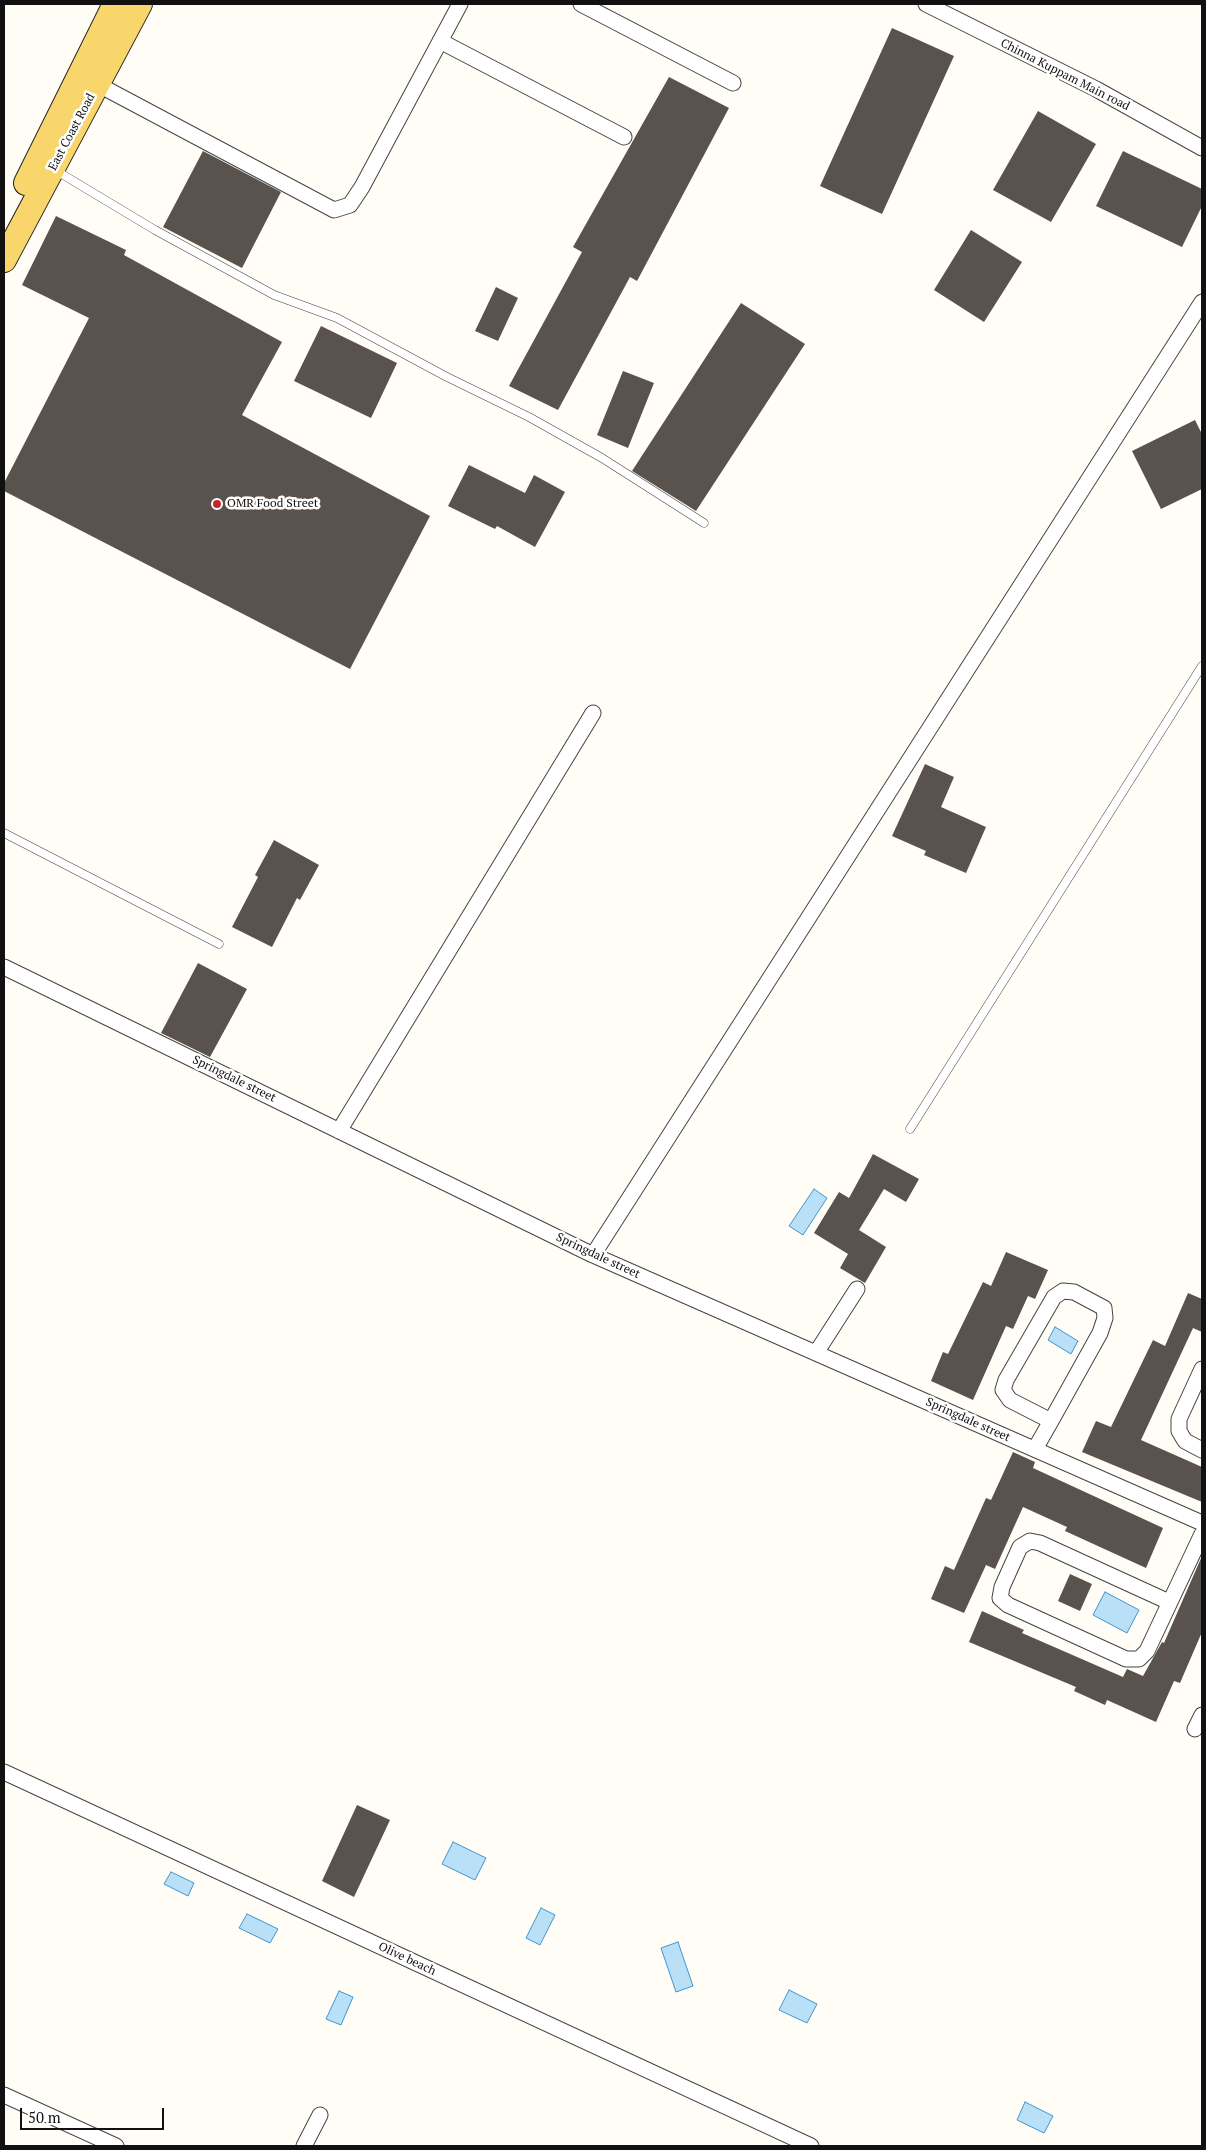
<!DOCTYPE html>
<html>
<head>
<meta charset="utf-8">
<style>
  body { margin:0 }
  #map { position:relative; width:1206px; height:2150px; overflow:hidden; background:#fffdf5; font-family:"PT Serif",serif }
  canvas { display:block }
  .frame { position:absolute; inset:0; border:5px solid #111; pointer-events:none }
  .scale { position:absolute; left:20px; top:2108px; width:144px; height:22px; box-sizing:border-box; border:2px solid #111; border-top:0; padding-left:6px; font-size:15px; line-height:18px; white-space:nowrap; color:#111; -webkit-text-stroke:4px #fff; paint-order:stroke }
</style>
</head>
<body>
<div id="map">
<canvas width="1206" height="2150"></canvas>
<div class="frame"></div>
<div class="scale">50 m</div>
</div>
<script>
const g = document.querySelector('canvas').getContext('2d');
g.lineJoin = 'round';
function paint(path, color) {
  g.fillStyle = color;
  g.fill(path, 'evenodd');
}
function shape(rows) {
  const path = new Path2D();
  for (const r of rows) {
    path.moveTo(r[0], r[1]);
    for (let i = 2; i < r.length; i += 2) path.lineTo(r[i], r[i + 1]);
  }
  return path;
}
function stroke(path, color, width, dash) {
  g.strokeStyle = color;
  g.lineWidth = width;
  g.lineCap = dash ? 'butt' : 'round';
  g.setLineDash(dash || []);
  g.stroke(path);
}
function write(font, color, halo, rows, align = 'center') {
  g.font = font + ' "PT Serif",serif';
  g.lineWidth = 5;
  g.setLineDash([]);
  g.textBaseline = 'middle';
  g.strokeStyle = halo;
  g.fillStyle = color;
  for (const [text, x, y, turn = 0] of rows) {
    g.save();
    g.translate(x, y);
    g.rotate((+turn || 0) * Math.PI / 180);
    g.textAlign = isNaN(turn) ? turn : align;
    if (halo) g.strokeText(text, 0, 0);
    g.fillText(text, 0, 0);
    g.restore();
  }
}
const water = shape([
  [814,1189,827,1198,803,1235,789,1226,814,1189],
  [1055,1327,1078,1341,1071,1354,1048,1340,1055,1327],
  [1105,1592,1139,1610,1127,1633,1093,1615,1105,1592],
  [453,1842,486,1858,475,1880,442,1864,453,1842],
  [171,1872,194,1883,188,1896,164,1884,171,1872],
  [541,1908,555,1915,540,1945,526,1938,541,1908],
  [247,1914,278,1929,270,1943,239,1928,247,1914],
  [678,1942,693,1986,676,1992,661,1948,678,1942],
  [789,1990,817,2004,807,2023,779,2010,789,1990],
  [339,1991,353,1997,341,2025,326,2019,339,1991],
  [1025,2102,1053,2116,1044,2133,1017,2120,1025,2102]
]);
paint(water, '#b9e0f7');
stroke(water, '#3f96cf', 1);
paint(shape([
  [892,28,954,56,882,214,820,186],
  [669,77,729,108,637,281,630,277,558,410,509,386,582,252,573,247],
  [1038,111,1096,144,1051,222,993,190],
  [203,151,281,192,242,268,163,227],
  [1123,151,1202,189,1202,206,1182,247,1096,206],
  [56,216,126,250,124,255,282,342,242,415,430,516,350,669,4,491,4,483,89,318,22,285],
  [971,230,1022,262,984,322,934,290],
  [496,287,518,298,498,341,475,331],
  [741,303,805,344,696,511,632,471],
  [321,326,397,363,371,418,294,381],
  [623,371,654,383,628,448,597,435],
  [1195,420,1202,434,1202,489,1161,509,1132,451],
  [469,465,525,493,534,475,565,492,535,547,497,526,495,529,448,506],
  [925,764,954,777,941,807,986,827,966,873,924,855,926,851,892,836],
  [274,840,319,865,300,900,297,898,272,947,232,927,258,877,255,875],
  [198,963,247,989,210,1057,161,1033],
  [873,1154,919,1179,906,1202,884,1189,859,1230,886,1247,865,1283,840,1268,848,1254,814,1233,839,1192,849,1198],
  [1006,1252,1048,1270,1035,1299,1028,1296,1013,1329,1006,1326,973,1400,931,1381,943,1352,948,1354,983,1282,991,1286],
  [1188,1293,1202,1299,1202,1332,1193,1328,1141,1440,1202,1467,1202,1502,1082,1452,1096,1421,1111,1427,1153,1340,1165,1346],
  [1013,1452,1035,1462,1033,1468,1163,1528,1146,1568,1065,1531,1067,1527,1023,1507,995,1569,986,1565,964,1613,931,1599,945,1566,954,1570,986,1498,991,1500],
  [1202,1556,1202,1632,1180,1683,1174,1681,1156,1722,1107,1700,1105,1705,1074,1691,1076,1687,969,1642,982,1611,1024,1630,1022,1633,1123,1677,1127,1669,1143,1676,1162,1642,1164,1643],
  [1070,1574,1092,1584,1080,1611,1058,1601],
  [357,1805,390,1820,354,1897,322,1881]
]), '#5a524d');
const lane = shape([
  [55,170,155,230,274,295,337,318,447,377,529,417,602,458,704,523],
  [4,833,219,944],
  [910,1129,1202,666]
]);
const street = shape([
  [581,4,733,83],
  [926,4,1096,89,1202,148],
  [440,41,624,137],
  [97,84,334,210,350,205,362,187,460,4],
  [4,967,593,1255,1202,1523],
  [339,1131,593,713],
  [593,1255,1202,302],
  [816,1353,857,1289],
  [1202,1369,1179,1419,1179,1431,1185,1441,1202,1450],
  [1035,1449,1051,1421,1100,1333,1105,1318,1104,1308,1074,1292,1063,1291,1054,1297,1006,1380,1003,1390,1010,1400,1051,1421],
  [1169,1602,1040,1543,1030,1541,1020,1547,1002,1587,1000,1598,1008,1605,1126,1659,1139,1659,1147,1651,1202,1534],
  [1195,1729,1202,1715],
  [4,1772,811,2146],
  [4,2095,116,2146],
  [304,2146,320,2115]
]);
const primary = shape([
  [26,183,115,4],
  [4,260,140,4]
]);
stroke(lane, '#444', 9);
stroke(street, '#444', 17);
stroke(primary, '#222', 26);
stroke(lane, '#fff', 8);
stroke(street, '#fff', 15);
stroke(primary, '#f9d66b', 24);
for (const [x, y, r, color] of [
  [217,504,5,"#c4262e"]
]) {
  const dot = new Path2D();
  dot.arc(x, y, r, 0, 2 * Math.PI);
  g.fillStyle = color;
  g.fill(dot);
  stroke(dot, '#fff', 2);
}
write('12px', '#111', '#fff', [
  ["Chinna Kuppam Main road",1065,75,27],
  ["East Coast Road",72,132,-62],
  ["Springdale street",234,1079,26],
  ["Springdale street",598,1256,25],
  ["Springdale street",968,1420,24],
  ["Olive beach",407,1959,25]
]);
write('12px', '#111', '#fff', [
  ["OMR Food Street",227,504]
], 'left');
</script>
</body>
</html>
